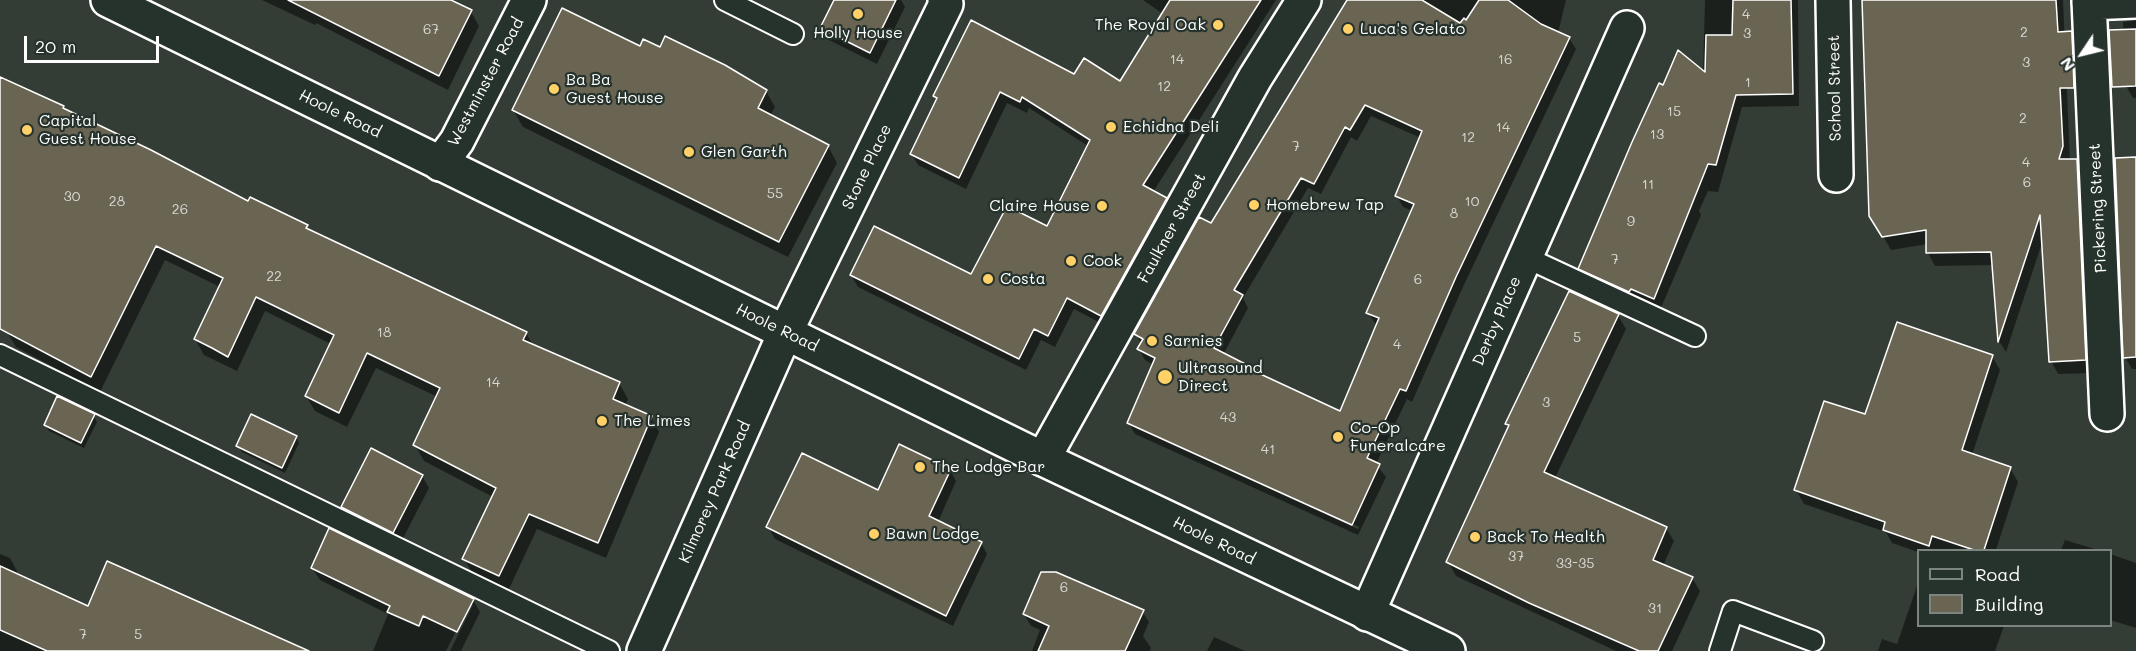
<!DOCTYPE html>
<html>
<head>
<meta charset="utf-8">
<style>
  body { margin:0 }
  #map { position:relative; width:2136px; height:651px; overflow:hidden; background:#343d35; font-family:Mali,sans-serif }
  canvas { display:block }
  .legend { position:absolute; left:1917px; top:549px; width:195px; height:78px; box-sizing:border-box; background:#26332d; border:2px solid #7d8581; margin:0; padding:8px 10px; list-style:none; font-size:18px; color:#fff }
  .legend li { display:flex; align-items:center; gap:12px; height:30px }
  .legend b { width:30px; border:2px solid #7d8581 }
  .north { position:absolute; left:2052px; top:24px; width:60px; height:60px; -webkit-text-stroke:4px #26332d; paint-order:stroke; rotate:235deg; font-size:16px; font-weight:700; line-height:24px; text-align:center; color:#fff }
  .north::after { content:''; display:block; margin:auto; width:21px; height:27px; background:#fff; clip-path:polygon(50% 0,100% 100%,50% 72%,0 100%) }
  .scale { position:absolute; left:24px; top:36px; width:135px; height:27px; box-sizing:border-box; border:3px solid #fff; border-top:0; padding-left:8px; font-size:18px; line-height:21px; white-space:nowrap; color:#fff; -webkit-text-stroke:4px #26332d; paint-order:stroke }
</style>
</head>
<body>
<div id="map">
<canvas width="2136" height="651"></canvas>
<ul class="legend">
<li><b style="height:8px;background:#26332d"></b>Road</li>
<li><b style="height:16px;background:#6a6553"></b>Building</li>
</ul>
<div class="north">N</div>
<div class="scale">20 m</div>
</div>
<script>
const g = document.querySelector('canvas').getContext('2d');
g.lineJoin = 'round';
function paint(path, color) {
  g.fillStyle = color;
  g.fill(path, 'evenodd');
}
function shape(rows) {
  const path = new Path2D();
  for (const r of rows) {
    path.moveTo(r[0], r[1]);
    for (let i = 2; i < r.length; i += 2) path.lineTo(r[i], r[i + 1]);
  }
  return path;
}
function stroke(path, color, width, dash) {
  g.strokeStyle = color;
  g.lineWidth = width;
  g.lineCap = dash ? 'butt' : 'round';
  g.setLineDash(dash || []);
  g.stroke(path);
}
function write(font, color, halo, rows, align = 'center') {
  g.font = font + ' Mali,sans-serif';
  g.lineWidth = 4.5;
  g.setLineDash([]);
  g.textBaseline = 'middle';
  g.strokeStyle = halo;
  g.fillStyle = color;
  for (const [text, x, y, turn = 0] of rows) {
    g.save();
    g.translate(x, y);
    g.rotate((+turn || 0) * Math.PI / 180);
    g.textAlign = isNaN(turn) ? turn : align;
    if (halo) g.strokeText(text, 0, 0);
    g.fillText(text, 0, 0);
    g.restore();
  }
}
paint(shape([
  [262,0,450,0,471,12,479,26,448,90,316,23,315,25],
  [836,0,901,0,905,7,877,64,829,40,822,28],
  [1143,0,1276,0,1153,192,1166,199,1172,211,1108,327,1074,309,1055,347,1041,340,1026,370,858,287,851,275,972,276,1047,228,1088,146,1029,108,1027,113,1007,103,966,189,918,165,911,153,938,100,935,96,1075,76,1121,83,1163,14],
  [1347,0,1566,0,1558,33,1569,38,1576,49,1462,289,1412,402,1407,399,1376,464,1386,477,1358,535,1135,434,1128,422,1154,365,1145,360,1139,349,1141,344,1136,334,1211,225],
  [1371,116,1421,138,1397,196,1403,207,1413,211,1368,313,1377,326,1341,413,1258,375,1223,355,1248,308,1243,298,1308,188,1321,194,1351,137,1357,141],
  [1136,425,1359,527,1358,529,1136,428],
  [1705,0,1798,0,1799,106,1742,107,1718,192,1708,191,1699,211,1701,215,1660,310,1587,280,1580,269,1664,87,1703,72],
  [1863,0,2063,0,2070,161,2076,160,2084,174,2093,373,2058,374,2051,361,2043,240,2006,352,1999,341,1993,265,1935,266,1928,253,1928,244,1891,250,1879,229,1865,99],
  [2136,20,2136,98,2133,98,2126,86,2123,22],
  [640,48,766,91,775,107,770,116,828,146,837,163,788,257,523,127,513,110],
  [0,79,63,107,65,111,249,203,307,226,310,232,526,333,534,347,619,383,628,399,625,406,651,417,659,432,606,558,537,529,508,591,473,574,464,559,493,497,424,461,415,445,438,397,376,368,347,427,315,411,306,396,331,344,265,311,237,371,204,355,195,339,220,287,165,260,100,392,16,347,7,332,0,229],
  [2136,159,2136,369,2132,369,2125,357],
  [1618,315,1626,329,1555,478,1666,528,1674,541,1663,566,1692,578,1700,591,1672,651,1616,651,1456,576,1448,562,1509,427,1507,424],
  [1992,356,2000,370,1972,455,2010,468,2018,482,1996,550,1918,552,1892,543,1886,532,1804,504,1796,490,1866,416],
  [93,415,97,422,84,448,49,431,45,425],
  [296,437,299,443,285,473,242,452,238,446],
  [950,470,956,481,938,522,981,543,987,554,953,626,775,539,768,527],
  [422,476,429,488,400,544,349,519,342,507],
  [2065,540,2098,550,2061,550],
  [0,554,10,558,17,571,16,575,89,608,108,563,310,651,0,651],
  [2110,554,2136,563,2136,628,2110,620],
  [312,568,473,600,480,612,461,651,450,651,473,605,469,605,446,651,373,651,388,614,320,580],
  [1918,583,1918,626,2004,626,1995,651,1878,651,1882,639,1897,644],
  [1142,611,1149,622,1143,636,1151,648,1150,651,1032,651,1040,630,1031,626,1024,614],
  [1214,637,1245,651,1207,651]
]), '#0007');
const building = shape([
  [288,0,451,0,472,10,439,76,288,0],
  [834,0,896,0,870,53,820,28,834,0],
  [1170,0,1261,0,1143,185,1167,198,1101,316,1067,298,1048,336,1034,329,1019,359,850,275,874,226,971,274,1007,206,1047,226,1090,140,1022,97,1020,102,1000,92,959,178,910,154,937,98,933,96,971,20,1074,74,1084,58,1120,81,1170,0],
  [1347,0,1422,0,1460,23,1464,18,1466,20,1479,0,1508,0,1541,24,1570,37,1456,277,1406,391,1400,389,1367,458,1380,464,1352,525,1127,423,1155,358,1137,349,1143,339,1134,334,1199,217,1211,223,1347,0],
  [1365,105,1422,131,1395,196,1414,204,1366,313,1379,318,1340,411,1256,372,1257,370,1214,348,1243,295,1234,290,1301,178,1314,184,1345,127,1350,130,1365,105],
  [1733,0,1791,0,1793,94,1736,95,1716,165,1708,164,1654,299,1631,289,1629,292,1578,269,1632,142,1659,83,1663,85,1678,50,1705,72,1706,35,1732,35,1733,0],
  [1862,0,2056,0,2058,32,2072,31,2074,88,2060,88,2063,146,2059,159,2077,159,2086,360,2049,362,2040,215,1998,342,1991,252,1926,253,1926,230,1882,237,1869,216,1862,0],
  [562,8,640,46,643,39,660,47,665,36,725,65,767,90,758,108,829,145,779,242,512,110,562,8],
  [2136,29,2136,86,2112,87,2109,30,2136,29],
  [0,77,64,106,63,108,151,150,248,201,250,197,308,225,306,228,527,332,523,340,620,382,613,399,652,416,598,543,529,514,499,576,462,559,496,488,413,445,440,388,367,353,339,413,305,396,334,335,256,297,228,357,212,348,194,339,223,278,156,246,91,377,0,329,0,77],
  [2136,157,2136,357,2123,358,2115,158,2136,157],
  [1569,291,1619,314,1544,472,1667,527,1653,560,1693,577,1658,651,1639,651,1529,603,1446,562,1509,425,1505,424,1569,291],
  [1897,322,1993,355,1962,450,2011,467,1984,550,1974,550,1932,536,1929,546,1883,530,1885,522,1794,490,1824,401,1865,414,1897,322],
  [57,396,95,414,81,443,44,425,57,396],
  [251,414,297,436,282,468,236,446,251,414],
  [899,444,951,469,929,516,982,542,946,616,766,527,802,453,878,490,899,444],
  [371,448,423,475,393,533,341,507,371,448],
  [329,528,474,599,457,632,423,616,419,626,387,612,390,606,311,568,329,528],
  [107,561,152,581,309,651,47,651,0,630,0,566,88,606,107,561],
  [1041,572,1056,572,1144,610,1125,651,1038,651,1049,626,1023,614,1041,572]
]);
paint(building, '#6a6553');
stroke(building, '#fff', 1.5);
const lane = shape([
  [725,0,793,34],
  [1525,257,1695,336],
  [0,355,609,651],
  [1720,651,1733,611,1813,641]
]);
const street = shape([
  [1833,0,1836,175],
  [2089,0,2107,414],
  [2089,3,2136,1],
  [1043,459,1255,78,1304,0],
  [1367,614,1627,28],
  [644,651,785,333,946,4,945,0]
]);
const secondary = shape([
  [440,164,457,141,529,0]
]);
const highway = shape([
  [108,0,1043,459,1448,651]
]);
stroke(lane, '#fff', 24);
stroke(street, '#fff', 38);
stroke(secondary, '#fff', 38);
stroke(highway, '#fff', 38);
stroke(lane, '#26332d', 20);
stroke(street, '#26332d', 33);
stroke(secondary, '#26332d', 33);
stroke(highway, '#26332d', 33);
for (const [x, y, r, color] of [
  [858,14,6,"#ffd166"],
  [1218,25,6,"#ffd166"],
  [1348,29,6,"#ffd166"],
  [554,89,6,"#ffd166"],
  [1111,127,6,"#ffd166"],
  [27,130,6,"#ffd166"],
  [689,152,6,"#ffd166"],
  [1254,205,6,"#ffd166"],
  [1102,206,6,"#ffd166"],
  [1071,261,6,"#ffd166"],
  [988,279,6,"#ffd166"],
  [1152,341,6,"#ffd166"],
  [1165,377,8,"#ffd166"],
  [602,421,6,"#ffd166"],
  [1338,437,6,"#ffd166"],
  [920,467,6,"#ffd166"],
  [874,534,6,"#ffd166"],
  [1475,537,6,"#ffd166"]
]) {
  const dot = new Path2D();
  dot.arc(x, y, r, 0, 2 * Math.PI);
  g.fillStyle = color;
  g.fill(dot);
  stroke(dot, '#26332d', 2);
}
write('14px', '#dad8d4', null, [
  ["4",1746,15],
  ["67",431,30],
  ["2",2024,33],
  ["3",1747,34],
  ["14",1177,60],
  ["16",1505,60],
  ["3",2026,63],
  ["1",1748,83],
  ["12",1164,87],
  ["15",1674,112],
  ["2",2023,119],
  ["14",1503,128],
  ["13",1657,135],
  ["12",1468,138],
  ["7",1296,147],
  ["4",2026,163],
  ["6",2027,183],
  ["11",1648,185],
  ["55",775,194],
  ["30",72,197],
  ["28",117,202],
  ["10",1472,202],
  ["26",180,210],
  ["8",1454,214],
  ["9",1631,222],
  ["7",1615,260],
  ["22",274,277],
  ["6",1418,280],
  ["18",384,333],
  ["5",1577,338],
  ["4",1397,345],
  ["14",493,383],
  ["3",1546,403],
  ["43",1228,418],
  ["41",1268,450],
  ["37",1516,557],
  ["33-35",1575,564],
  ["6",1064,588],
  ["31",1655,609],
  ["7",83,635],
  ["5",138,635]
]);
write('16px', '#fff', '#26332d', [
  ["The Royal Oak",1206,25,"right"],
  ["Luca's Gelato",1360,29],
  ["Holly House",858,33,"center"],
  ["Ba Ba",566,80],
  ["Guest House",566,98],
  ["Capital",39,121],
  ["Guest House",39,139],
  ["Echidna Deli",1123,127],
  ["Glen Garth",701,152],
  ["Homebrew Tap",1266,205],
  ["Claire House",1090,206,"right"],
  ["Cook",1083,261],
  ["Costa",1000,279],
  ["Sarnies",1164,341],
  ["Ultrasound",1178,368],
  ["Direct",1178,386],
  ["The Limes",614,421],
  ["Co-Op",1350,428],
  ["Funeralcare",1350,446],
  ["The Lodge Bar",932,467],
  ["Bawn Lodge",886,534],
  ["Back To Health",1487,537]
], 'left');
write('16px', '#fff', '#26332d', [
  ["Westminster Road",486,82,-62],
  ["School Street",1835,88,-91],
  ["Hoole Road",340,114,26],
  ["Stone Place",867,167,-64],
  ["Pickering Street",2098,208,-93],
  ["Faulkner Street",1172,228,-61],
  ["Derby Place",1497,321,-66],
  ["Hoole Road",777,328,26],
  ["Kilmorey Park Road",715,492,-66],
  ["Hoole Road",1214,541,26]
]);
</script>
</body>
</html>
